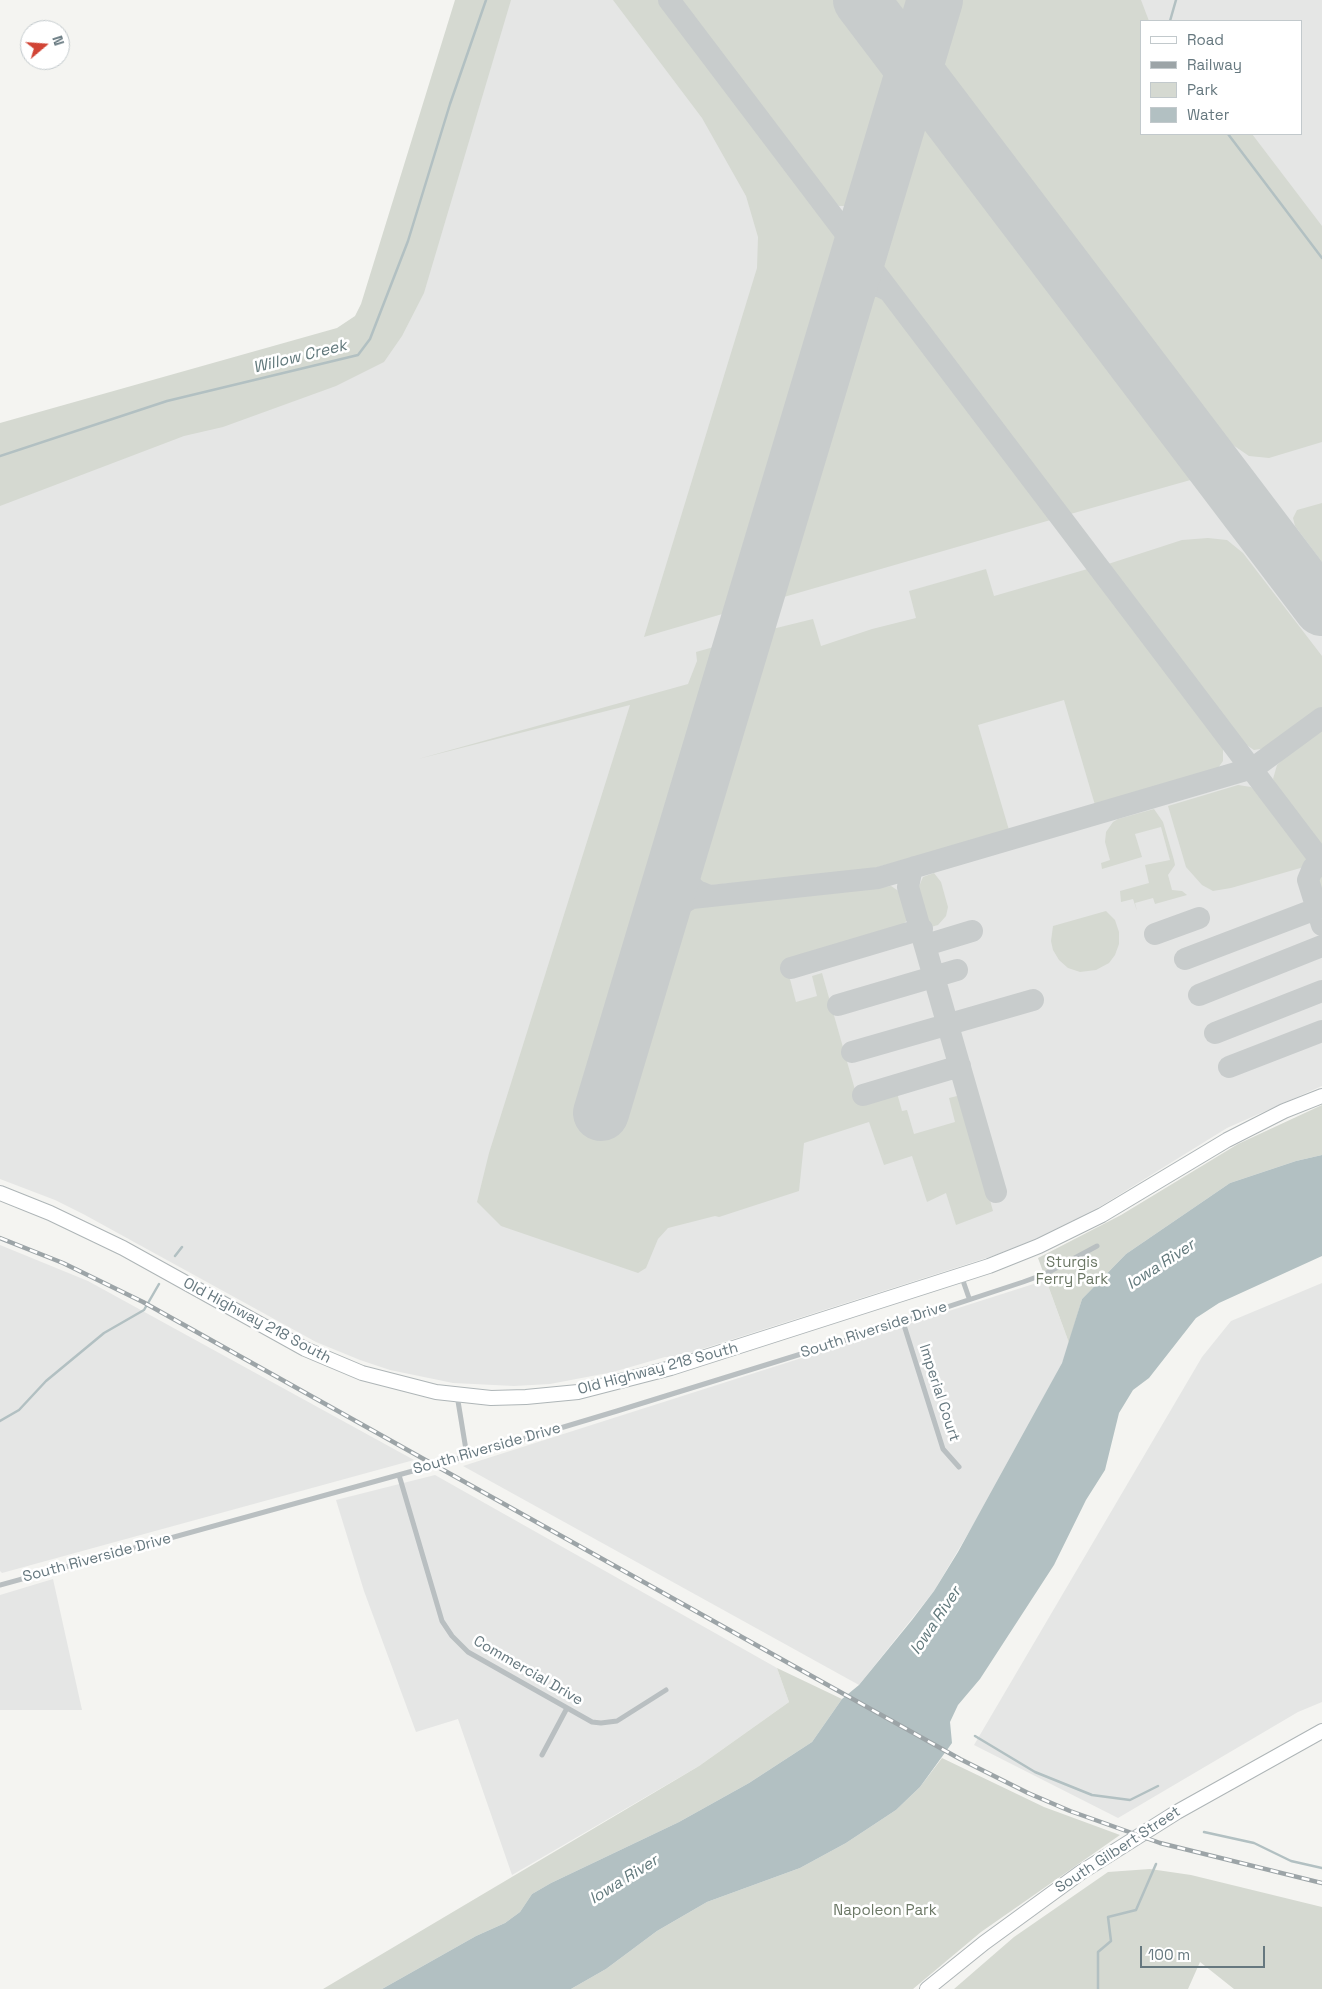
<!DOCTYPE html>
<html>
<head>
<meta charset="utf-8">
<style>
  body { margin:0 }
  #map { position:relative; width:1322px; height:1989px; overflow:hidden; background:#f4f4f1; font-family:"Space Grotesk",sans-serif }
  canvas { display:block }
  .legend { position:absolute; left:1140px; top:20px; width:162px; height:115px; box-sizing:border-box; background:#fff; border:1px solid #c2c9cc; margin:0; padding:6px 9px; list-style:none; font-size:15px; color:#66787f }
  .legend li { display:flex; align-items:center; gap:10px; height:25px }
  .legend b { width:25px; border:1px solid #c2c9cc }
  .north { position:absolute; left:20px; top:20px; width:50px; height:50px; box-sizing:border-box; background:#fff; border:1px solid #c2c9cc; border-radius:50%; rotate:72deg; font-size:14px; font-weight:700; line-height:20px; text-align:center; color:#66787f }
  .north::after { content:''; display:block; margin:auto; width:18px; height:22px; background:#d14435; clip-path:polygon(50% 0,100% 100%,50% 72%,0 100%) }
  .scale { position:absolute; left:1140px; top:1946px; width:125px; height:22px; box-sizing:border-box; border:2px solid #66787f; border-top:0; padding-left:6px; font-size:15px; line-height:18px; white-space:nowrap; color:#66787f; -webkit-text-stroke:4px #fff; paint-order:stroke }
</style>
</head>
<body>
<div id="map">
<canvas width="1322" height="1989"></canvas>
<ul class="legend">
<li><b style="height:6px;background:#fff"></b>Road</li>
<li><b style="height:6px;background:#9ca4a7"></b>Railway</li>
<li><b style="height:14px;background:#d5d9d1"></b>Park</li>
<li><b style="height:14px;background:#b2c0c2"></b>Water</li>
</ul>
<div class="north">N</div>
<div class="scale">100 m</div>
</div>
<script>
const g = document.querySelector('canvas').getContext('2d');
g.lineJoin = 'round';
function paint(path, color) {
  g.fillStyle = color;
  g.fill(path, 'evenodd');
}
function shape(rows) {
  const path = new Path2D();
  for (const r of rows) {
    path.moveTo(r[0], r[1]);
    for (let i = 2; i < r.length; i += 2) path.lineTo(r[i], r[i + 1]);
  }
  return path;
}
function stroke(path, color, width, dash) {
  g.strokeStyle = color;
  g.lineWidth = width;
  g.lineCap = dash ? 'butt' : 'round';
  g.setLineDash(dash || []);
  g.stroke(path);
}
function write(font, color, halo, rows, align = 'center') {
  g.font = font + ' "Space Grotesk",sans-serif';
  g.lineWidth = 5;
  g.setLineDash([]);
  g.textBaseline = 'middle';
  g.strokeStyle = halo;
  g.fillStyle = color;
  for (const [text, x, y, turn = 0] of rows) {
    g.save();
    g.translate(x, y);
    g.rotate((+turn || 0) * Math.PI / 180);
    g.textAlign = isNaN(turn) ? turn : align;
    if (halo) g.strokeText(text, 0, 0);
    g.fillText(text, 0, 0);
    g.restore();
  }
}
paint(shape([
  [457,0,1322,0,1322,1086,1227,1128,1101,1206,1037,1239,1005,1252,677,1357,665,1357,613,1372,550,1384,514,1386,453,1383,390,1370,360,1360,316,1342,85,1215,55,1200,0,1179,0,431,357,326],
  [1141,21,1301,21,1301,134,1141,134],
  [0,1245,88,1281,414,1460,2,1573,0,1571],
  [1046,1280,1069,1343,1062,1363,998,1483,934,1591,859,1685,463,1466],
  [1322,1283,1322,1702,1298,1712,1118,1818,974,1745,1202,1357,1231,1321],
  [435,1475,777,1668,789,1702,699,1766,512,1875,458,1719,416,1732,364,1591,336,1500],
  [53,1579,82,1710,0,1710,0,1595]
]), '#e5e6e5');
paint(shape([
  [455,0,511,0,424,293,402,336,384,362,336,386,223,427,184,436,0,506,0,423,337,328,355,316,361,304],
  [613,0,660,0,836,232,842,242,840,250,843,251,736,610,644,637,757,268,758,237,746,196,702,118],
  [677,0,837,0,896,79,860,197,857,201,855,200,853,206,839,206,820,188],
  [884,0,920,0,909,33],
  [949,0,1141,0,1149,21,1141,21,1141,134,1252,134,1322,226,1322,442,1269,458,1249,456,1230,443,931,62],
  [917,107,1086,338,1194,479,1067,515,882,271,876,261,879,252,875,251],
  [872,295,879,296,898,314,1054,519,770,601,858,305,861,301,864,302,866,296],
  [1322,503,1322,562,1295,526,1293,518,1297,510],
  [1208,538,1227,540,1243,553,1322,656,1322,709,1266,748,1254,750,1245,744,1230,727,1105,565,1182,540],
  [1091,568,1211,726,1223,749,1223,761,1218,768,1095,805,1064,700,978,725,1009,830,867,870,712,885,701,883,695,877,690,866,760,632,813,619,821,646,872,629,916,618,909,591,986,569,994,596],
  [728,643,585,1123,612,1132,675,922,682,915,695,907,711,904,891,886,903,894,912,916,902,925,785,960,796,1002,817,996,812,976,822,973,859,1104,897,1093,902,1111,907,1110,914,1134,955,1122,949,1098,961,1095,993,1211,956,1225,946,1193,927,1202,912,1156,884,1165,869,1122,804,1143,799,1191,719,1217,715,1216,668,1228,658,1239,646,1268,638,1273,501,1226,477,1202,489,1153,630,705,418,759,688,684,697,661,696,652],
  [1322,727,1322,851,1290,808,1273,779,1277,765,1296,746],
  [1238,785,1251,787,1271,805,1306,852,1308,859,1304,867,1231,888,1213,891,1202,885,1186,867,1168,806],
  [1154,809,1163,822,1174,860,1175,865,1168,875,1172,890,1182,891,1187,895,1155,904,1153,898,1135,903,1137,911,1133,899,1121,902,1120,891,1149,883,1145,865,1170,860,1161,827,1135,834,1142,857,1102,869,1101,863,1110,860,1105,842,1106,832,1113,822,1118,819],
  [934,873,941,882,948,907,946,916,938,925,931,927,924,917,917,891,923,877],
  [1319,874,1322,875,1322,905,1315,880],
  [1106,911,1115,920,1119,932,1119,944,1115,955,1109,963,1096,970,1080,972,1068,968,1059,960,1053,950,1051,941,1053,926],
  [1322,1105,1322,1155,1296,1161,1230,1183,1126,1254,1082,1299,1069,1343,1038,1258,1121,1215,1238,1144],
  [777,1668,842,1699,812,1742,749,1783,679,1822,551,1883,532,1894,520,1912,505,1923,476,1936,382,1989,323,1989,699,1766,789,1702],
  [942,1758,1044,1807,1120,1835,981,1932,913,1989,571,1989,606,1969,657,1931,707,1902,800,1868,846,1843,896,1810,920,1787],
  [1150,1869,1191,1875,1322,1907,1322,1989,1234,1989,1200,1962,1188,1989,954,1989,1014,1937,1108,1872]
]), '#d5d9d1');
paint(shape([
  [1322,1155,1322,1256,1219,1303,1196,1318,1149,1378,1133,1390,1119,1413,1105,1470,1086,1500,1054,1565,980,1679,958,1705,950,1722,952,1743,920,1787,896,1810,846,1843,800,1868,707,1902,657,1931,606,1969,571,1989,382,1989,476,1936,505,1923,520,1912,532,1894,551,1883,679,1822,749,1783,812,1742,842,1699,859,1685,912,1620,934,1591,958,1552,1062,1363,1082,1299,1126,1254,1230,1183,1296,1161]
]), '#b2c0c2');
stroke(shape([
  [1170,21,1176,0],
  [1228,134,1322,258],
  [0,456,167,401,358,355,370,339,408,241,450,104,486,0],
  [175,1256,182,1247],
  [0,1421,19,1410,46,1381,104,1333,144,1310,159,1284],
  [975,1736,1035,1772,1092,1795,1130,1800,1158,1786],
  [1204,1832,1254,1843,1291,1861,1322,1868],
  [1098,1989,1098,1952,1111,1941,1108,1917,1136,1910,1156,1864]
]), '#b2c0c2', 2.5);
stroke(shape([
  [669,0,853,243,855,258,832,336],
  [886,166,864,241,864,253,868,263,1322,862],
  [822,379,845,305,850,296,859,289,868,286,879,286,889,291],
  [703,778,681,853,680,864,687,882,697,891,707,895],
  [1322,866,1313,868,1308,880,1322,925],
  [915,867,911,872,908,887,996,1192],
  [1155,934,1199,918],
  [926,945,972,931],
  [1185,959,1316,909],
  [791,968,922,929],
  [1199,995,1322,946],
  [838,1005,957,970],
  [634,1009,660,927,674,908,692,898,878,878,1246,770,1259,764,1322,718],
  [1215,1033,1322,991],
  [852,1052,1033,1000],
  [1229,1067,1322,1031],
  [863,1095,960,1066]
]), '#c8cccc', 22);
stroke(shape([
  [861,0,1322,608],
  [601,1113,935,0]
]), '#c8cccc', 56);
const secondary = shape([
  [0,1193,50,1213,123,1248,305,1349,362,1373,436,1392,491,1398,526,1397,578,1392,671,1368,989,1266,1039,1246,1102,1215,1227,1140,1284,1111,1322,1096],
  [927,1989,984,1943,1080,1873,1177,1812,1322,1731]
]);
stroke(secondary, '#aeb5b7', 16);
stroke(shape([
  [961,1275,969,1298],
  [903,1322,943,1449,959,1467],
  [457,1395,467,1456],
  [399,1475,442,1621,452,1636,468,1652,592,1722,601,1723,617,1721,666,1690],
  [0,1585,467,1456,617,1411,856,1337,1023,1282,1045,1274,1097,1246],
  [542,1755,567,1708]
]), '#b9bfc1', 5);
stroke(secondary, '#fff', 14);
const rail = shape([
  [0,1238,63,1263,143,1302,960,1759,1028,1793,1070,1811,1160,1843,1322,1883]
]);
stroke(rail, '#9ca4a7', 4.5);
stroke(rail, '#fff', 2.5, [8]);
write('15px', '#6b7765', '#fff', [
  ["Sturgis",1072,1263],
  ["Ferry Park",1072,1280],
  ["Napoleon Park",885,1911]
]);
write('15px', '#66787f', '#fff', [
  ["Old Highway 218 South",257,1321,28],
  ["South Riverside Drive",874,1330,-18],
  ["Old Highway 218 South",658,1369,-15],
  ["Imperial Court",939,1393,72],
  ["South Riverside Drive",487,1449,-16],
  ["South Riverside Drive",97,1558,-15],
  ["Commercial Drive",528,1671,30],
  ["South Gilbert Street",1118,1850,-33]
]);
write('italic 16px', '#62797c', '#fff', [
  ["Willow Creek",300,357,-14],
  ["Iowa River",1161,1265,-33],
  ["Iowa River",936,1621,-56],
  ["Iowa River",624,1880,-32]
]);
</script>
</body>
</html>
